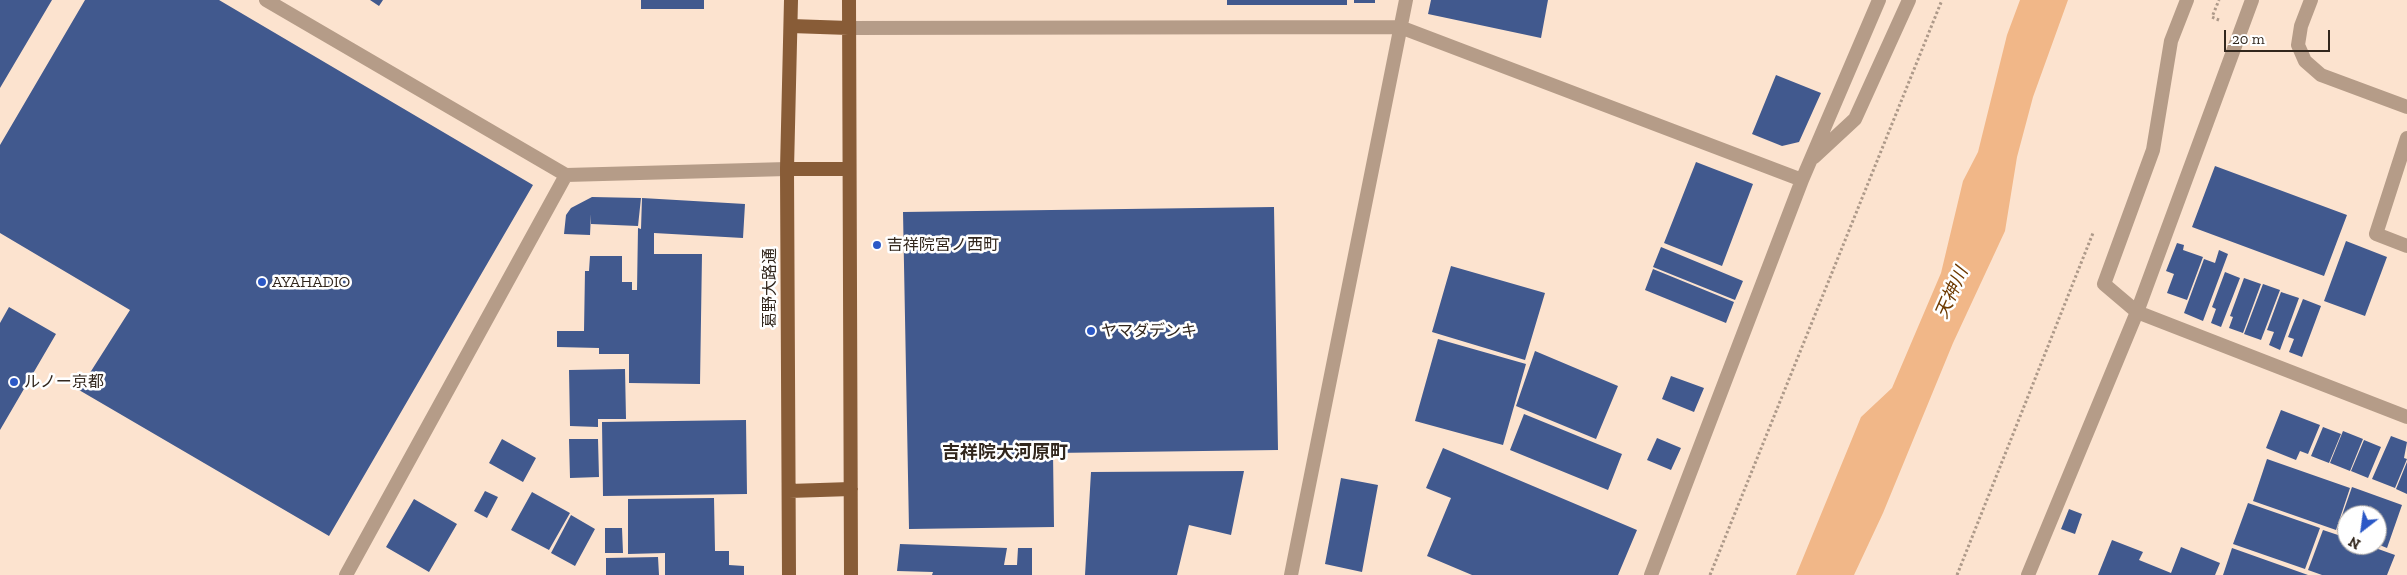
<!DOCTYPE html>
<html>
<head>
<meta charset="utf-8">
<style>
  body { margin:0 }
  #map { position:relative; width:2407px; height:575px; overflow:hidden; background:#fce3cf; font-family:"Zilla Slab",serif }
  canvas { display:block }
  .north { position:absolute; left:2337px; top:505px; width:50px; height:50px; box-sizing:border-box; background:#fff; border:1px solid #ada9a5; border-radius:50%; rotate:210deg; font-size:14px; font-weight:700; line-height:20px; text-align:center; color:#32271d }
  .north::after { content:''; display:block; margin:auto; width:18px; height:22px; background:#2b58c6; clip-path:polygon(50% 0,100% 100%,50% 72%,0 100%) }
  .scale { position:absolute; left:2224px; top:30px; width:106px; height:22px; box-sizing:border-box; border:2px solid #32271d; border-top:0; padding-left:6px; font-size:15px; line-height:18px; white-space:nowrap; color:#32271d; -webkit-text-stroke:4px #fff; paint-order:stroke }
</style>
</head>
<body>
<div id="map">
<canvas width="2407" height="575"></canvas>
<div class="north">N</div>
<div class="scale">20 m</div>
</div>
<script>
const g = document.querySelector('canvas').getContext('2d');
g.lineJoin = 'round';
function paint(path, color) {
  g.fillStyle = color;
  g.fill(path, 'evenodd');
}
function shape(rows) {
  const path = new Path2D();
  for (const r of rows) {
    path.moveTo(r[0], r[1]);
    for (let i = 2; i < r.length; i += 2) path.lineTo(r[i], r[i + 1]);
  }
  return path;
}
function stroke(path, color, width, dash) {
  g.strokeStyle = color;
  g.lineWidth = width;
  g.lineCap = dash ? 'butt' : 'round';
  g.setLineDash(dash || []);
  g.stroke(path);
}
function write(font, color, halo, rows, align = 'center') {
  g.font = font + ' "Zilla Slab","Noto Sans JP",serif';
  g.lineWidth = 5;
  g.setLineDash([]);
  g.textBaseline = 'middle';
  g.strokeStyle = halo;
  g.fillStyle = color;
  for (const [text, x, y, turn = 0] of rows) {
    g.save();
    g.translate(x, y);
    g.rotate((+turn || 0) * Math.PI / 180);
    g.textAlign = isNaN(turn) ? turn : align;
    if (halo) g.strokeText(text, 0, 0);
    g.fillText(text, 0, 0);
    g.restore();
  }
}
paint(shape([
  [2020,0,2068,0,2033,97,2017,157,2005,231,1953,343,1883,513,1854,575,1796,575,1861,417,1892,388,1941,273,1963,181,1978,152,2007,35]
]), '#f1b788');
paint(shape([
  [0,0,52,0,0,88],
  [85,0,219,0,533,185,329,536,79,390,130,310,0,233,0,145],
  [370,0,383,0,379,6],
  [641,0,704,0,704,9,641,9],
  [1227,0,1347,0,1347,5,1227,5],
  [1354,0,1375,0,1375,3,1354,3],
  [1431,0,1548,0,1541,38,1428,14],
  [1776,75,1821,93,1799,142,1782,146,1752,134],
  [1696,162,1753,184,1722,266,1664,243],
  [2215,166,2347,215,2324,276,2192,227],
  [592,197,641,198,638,226,591,224,591,214,590,235,564,234,566,215,571,208],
  [642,198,745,204,743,238,654,233,654,254,702,254,700,384,629,383,629,354,599,354,599,348,557,347,557,331,584,331,585,271,589,271,590,256,622,256,622,282,632,282,632,290,637,290,638,228,641,229],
  [1274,207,1278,450,1053,453,1054,527,909,529,903,212],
  [2346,241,2387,257,2365,316,2324,301],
  [2177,243,2184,245,2183,250,2203,257,2187,300,2167,293,2174,274,2166,271],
  [1661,247,1743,281,1735,300,1653,267],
  [2219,250,2228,254,2203,321,2184,313,2204,259,2215,263],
  [1451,266,1545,293,1525,360,1432,332],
  [1653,269,1734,302,1726,323,1645,290],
  [2225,272,2240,278,2221,327,2211,323,2216,309,2212,307],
  [2244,278,2261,284,2243,333,2229,328,2233,317,2230,316],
  [2263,284,2280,290,2261,340,2244,334],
  [2281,292,2299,298,2280,350,2269,345,2274,332,2267,330],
  [2303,299,2321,306,2302,357,2289,352,2294,339,2288,337],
  [9,307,56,334,0,430,0,323],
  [1438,339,1526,364,1503,445,1415,421],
  [1535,351,1618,386,1596,439,1516,406],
  [625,369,626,419,598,419,598,427,570,426,569,370],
  [1671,376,1704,388,1694,412,1662,399],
  [2281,410,2320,425,2308,454,2300,451,2296,460,2266,448],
  [1524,414,1622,454,1608,490,1510,450],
  [746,420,747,494,603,496,602,422],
  [2323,427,2341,434,2329,463,2311,456],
  [2343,431,2363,439,2350,471,2330,463],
  [2391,436,2407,442,2404,458,2407,459,2395,488,2372,479],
  [1657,438,1681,448,1671,470,1647,460],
  [502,439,536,458,523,482,489,463],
  [569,439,598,439,599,477,570,478],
  [2364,440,2381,447,2368,478,2351,471],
  [1443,448,1637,530,1618,575,1472,575,1427,556,1451,498,1426,488],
  [2267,459,2350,488,2336,530,2253,501],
  [2407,462,2407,494,2396,489],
  [1244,471,1231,535,1189,525,1177,575,1085,575,1091,472],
  [1341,478,1378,485,1362,572,1325,564],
  [2352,487,2402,505,2387,548,2377,544,2377,515,2347,515,2347,534,2337,530],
  [485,491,498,497,487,518,474,511],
  [532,492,570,513,549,550,511,530],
  [714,498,715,551,729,551,729,565,744,566,744,575,665,575,665,553,628,554,628,499],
  [414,499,457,524,429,572,386,547],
  [2248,503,2320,528,2305,569,2233,544],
  [2069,509,2082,514,2075,534,2061,529],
  [571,515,595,529,575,566,551,553],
  [605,528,622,528,623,553,605,553],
  [2323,530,2347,538,2347,545,2367,545,2395,555,2387,575,2322,575,2308,570],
  [2112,540,2143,552,2139,560,2171,573,2181,547,2220,563,2215,575,2098,575],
  [900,544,1007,548,1004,565,1017,565,1018,548,1032,548,1032,575,932,575,933,572,897,571],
  [2232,548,2308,575,2223,575],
  [658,557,659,575,606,575,606,558]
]), '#41598e');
stroke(shape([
  [2219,20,2212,17,2219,0],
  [1710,575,1942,0],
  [1957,575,2093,233]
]), '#ad9989', 3, [2.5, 2.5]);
stroke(shape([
  [2311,0,2301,26,2298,45,2305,61,2321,75,2407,107],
  [2407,138,2376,234,2407,246]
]), '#b59c88', 14);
stroke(shape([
  [266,0,566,175],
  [2187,0,2171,41,2153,150,2104,284,2137,312,2407,417],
  [849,28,1400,27,1802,180],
  [1814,157,1855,119,1909,0],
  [1291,575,1406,0],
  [1651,575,1802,180,1879,0],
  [2028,575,2137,312,2252,0]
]), '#b59c88', 14);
stroke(shape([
  [346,575,566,175,787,169]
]), '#b59c88', 14);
stroke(shape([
  [849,0,851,575],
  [791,26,849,28],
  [787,169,849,169],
  [789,491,851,489],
  [789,575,787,169,791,0]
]), '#885c37', 14);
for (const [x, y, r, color] of [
  [877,245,5,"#2b58c6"],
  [262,282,5,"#2b58c6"],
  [1091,331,5,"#2b58c6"],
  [14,382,5,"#2b58c6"]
]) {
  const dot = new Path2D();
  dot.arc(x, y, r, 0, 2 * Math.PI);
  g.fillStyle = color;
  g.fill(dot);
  stroke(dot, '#fff', 2);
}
write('16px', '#32271d', '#fff', [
  ["吉祥院宮ノ西町",887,245],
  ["AYAHADIO",272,282],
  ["ヤマダデンキ",1101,331],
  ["ルノー京都",24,382]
], 'left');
write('16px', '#32271d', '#fff', [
  ["葛野大路通",770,288,-90]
]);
write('italic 18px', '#6e3a00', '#fff', [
  ["天神川",1952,293,-66]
]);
write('bold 18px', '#32271d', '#fff', [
  ["吉祥院大河原町",1005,453]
]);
</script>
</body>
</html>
